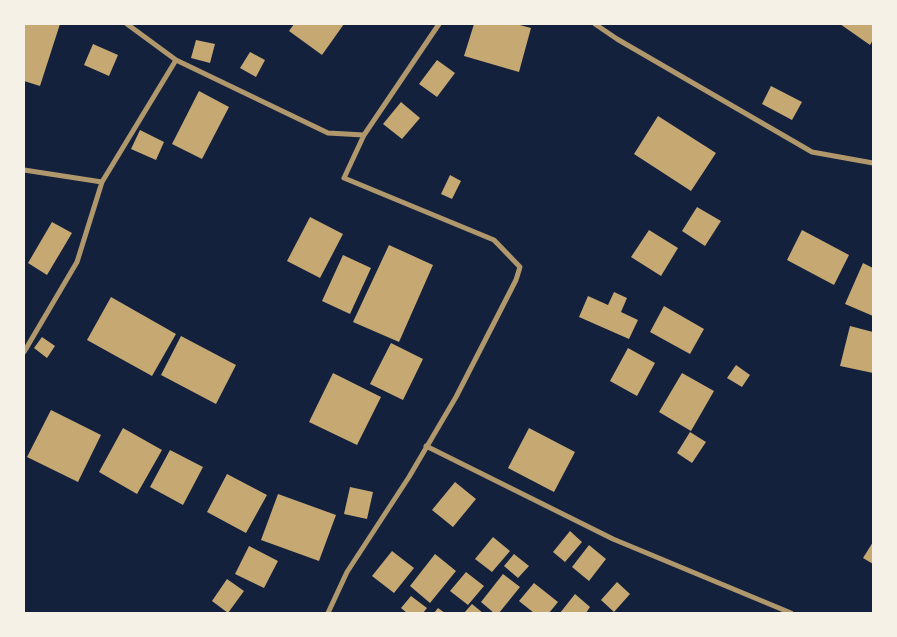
<!DOCTYPE html>
<html>
<head>
<meta charset="utf-8">
<style>
  body { margin:0 }
  #map { position:relative; width:897px; height:637px; overflow:hidden; background:#14213d; font-family:Spectral,serif }
  canvas { display:block }
  .frame { position:absolute; inset:0; border:25px solid #f6f1e7; pointer-events:none }
</style>
</head>
<body>
<div id="map">
<canvas width="897" height="637"></canvas>
<div class="frame"></div>
</div>
<script>
const g = document.querySelector('canvas').getContext('2d');
g.lineJoin = 'round';
function paint(path, color) {
  g.fillStyle = color;
  g.fill(path, 'evenodd');
}
function shape(rows) {
  const path = new Path2D();
  for (const r of rows) {
    path.moveTo(r[0], r[1]);
    for (let i = 2; i < r.length; i += 2) path.lineTo(r[i], r[i + 1]);
  }
  return path;
}
function stroke(path, color, width, dash) {
  g.strokeStyle = color;
  g.lineWidth = width;
  g.lineCap = dash ? 'butt' : 'round';
  g.setLineDash(dash || []);
  g.stroke(path);
}
paint(shape([
  [24,24,60,24,40,86,24,81],
  [294,24,344,24,322,55,289,31],
  [474,24,516,24,531,28,519,72,464,56],
  [840,24,873,24,873,40,870,45],
  [196,40,215,44,210,63,191,58],
  [93,44,118,55,109,76,84,65],
  [250,52,265,60,256,77,240,68],
  [437,60,455,73,437,97,419,84],
  [771,86,802,102,792,120,762,104],
  [199,91,229,107,202,159,172,144],
  [401,102,420,118,402,139,383,124],
  [658,116,716,153,691,191,634,154],
  [140,130,164,142,156,160,131,149],
  [450,175,461,181,452,199,441,194],
  [697,207,721,221,705,246,682,231],
  [310,217,343,234,320,278,287,261],
  [52,222,72,233,47,275,28,263],
  [649,230,678,248,661,276,631,257],
  [802,230,849,255,834,285,787,260],
  [389,245,433,265,399,342,353,322],
  [343,255,371,268,350,314,322,301],
  [863,263,873,268,873,316,845,304],
  [614,292,627,298,621,312,638,320,629,339,579,317,588,296,608,305],
  [111,297,176,334,152,376,87,340],
  [664,306,704,329,690,354,650,332],
  [850,326,873,332,873,373,840,366],
  [181,336,236,365,216,404,161,375],
  [42,337,55,346,47,358,34,348],
  [391,343,423,359,403,400,370,384],
  [628,348,655,363,637,396,610,381],
  [736,365,750,375,742,387,727,378],
  [333,373,381,397,357,445,309,422],
  [682,373,714,391,691,431,659,412],
  [51,410,101,435,78,482,27,457],
  [123,428,162,450,137,494,99,472],
  [529,428,575,452,554,492,508,468],
  [690,432,706,442,692,463,677,453],
  [170,450,203,467,183,505,150,487],
  [227,474,267,495,246,533,207,512],
  [455,482,476,499,453,527,432,510],
  [350,487,373,492,367,519,344,514],
  [278,494,336,515,319,561,261,540],
  [570,531,582,542,565,562,553,552],
  [493,537,510,551,492,572,475,559],
  [873,542,873,564,863,558],
  [589,545,606,559,589,581,572,567],
  [249,546,278,561,264,588,235,574],
  [392,551,414,568,394,593,372,576],
  [435,554,456,571,430,603,410,586],
  [514,554,529,566,518,578,504,566],
  [466,572,484,586,468,605,450,591],
  [503,574,520,587,499,613,494,613,481,602],
  [227,579,244,591,228,613,212,601],
  [617,582,630,594,614,612,601,600],
  [534,583,558,602,549,613,534,613,519,601],
  [575,594,590,607,586,613,560,613],
  [411,596,427,608,423,613,407,613,401,608],
  [472,604,483,613,464,613],
  [438,608,445,613,434,613]
]), '#c6a872');
stroke(shape([
  [127,24,176,60,328,133,364,135,439,24],
  [595,24,617,39,812,152,873,163],
  [24,170,102,182],
  [24,352,77,262,102,182,176,60],
  [426,446,613,539,791,613],
  [328,613,347,572,409,477,456,397,516,280,520,267,494,240,344,178,364,135]
]), '#b1986c', 5);
</script>
</body>
</html>
